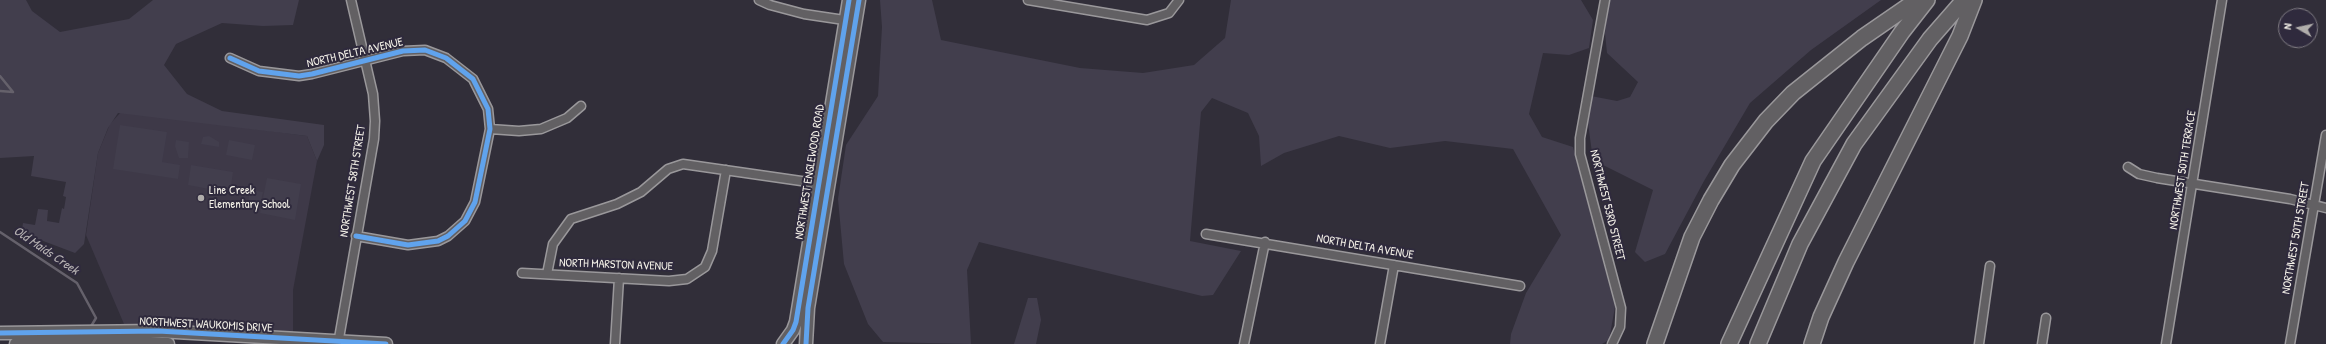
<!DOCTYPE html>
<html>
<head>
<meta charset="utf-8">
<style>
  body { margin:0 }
  #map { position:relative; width:2326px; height:344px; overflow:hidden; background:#312e39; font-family:"Patrick Hand",sans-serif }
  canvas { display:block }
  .north { position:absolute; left:2278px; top:8px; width:40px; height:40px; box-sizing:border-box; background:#2f2a3d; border:1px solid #7e7a81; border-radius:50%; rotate:279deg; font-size:11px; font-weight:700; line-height:16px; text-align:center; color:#f4f1e8 }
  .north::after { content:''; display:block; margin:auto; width:14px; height:18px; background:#b0adab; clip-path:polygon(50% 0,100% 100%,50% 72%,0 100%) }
</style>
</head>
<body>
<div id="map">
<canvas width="2326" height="344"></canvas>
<div class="north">N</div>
</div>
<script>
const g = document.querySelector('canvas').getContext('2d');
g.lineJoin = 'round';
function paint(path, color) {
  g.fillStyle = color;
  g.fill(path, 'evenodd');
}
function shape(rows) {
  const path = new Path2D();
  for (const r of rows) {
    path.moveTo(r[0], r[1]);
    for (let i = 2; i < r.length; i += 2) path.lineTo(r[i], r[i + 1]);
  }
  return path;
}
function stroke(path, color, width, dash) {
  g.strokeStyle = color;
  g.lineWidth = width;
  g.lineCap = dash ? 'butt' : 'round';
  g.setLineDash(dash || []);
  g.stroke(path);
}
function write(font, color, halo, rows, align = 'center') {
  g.font = font + ' "Patrick Hand",sans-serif';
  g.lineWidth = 4;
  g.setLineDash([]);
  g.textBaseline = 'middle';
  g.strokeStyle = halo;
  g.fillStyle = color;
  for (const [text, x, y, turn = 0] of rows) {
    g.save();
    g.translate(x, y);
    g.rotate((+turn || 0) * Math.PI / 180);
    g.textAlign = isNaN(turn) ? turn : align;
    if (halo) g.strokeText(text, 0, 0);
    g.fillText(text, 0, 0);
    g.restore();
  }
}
paint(shape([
  [122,111,307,136,317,161,293,290,293,335,124,324,86,235,98,153,110,124]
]), '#3e3948');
paint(shape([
  [0,0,26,0,32,11,60,32,129,19,153,0,299,0,293,25,263,26,222,23,176,44,164,65,187,94,222,111,324,125,324,145,317,161,307,136,118,113,108,128,98,153,84,244,75,253,38,239,24,238,21,236,23,223,35,225,38,209,48,210,47,221,59,223,62,208,64,209,66,197,63,196,66,182,31,176,34,156,0,158],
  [880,0,932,0,941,40,1080,68,1143,73,1194,65,1225,38,1231,0,1581,0,1593,20,1589,48,1569,55,1543,53,1529,114,1542,137,1573,147,1615,307,1609,340,1602,344,1510,344,1511,334,1526,293,1561,235,1513,149,1445,141,1390,148,1339,136,1284,153,1261,166,1259,136,1248,113,1212,98,1201,112,1190,241,1241,251,1213,295,1202,296,979,242,967,270,971,344,883,342,868,324,844,264,838,199,846,145,878,96,882,27],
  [1609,0,1881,0,1811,50,1750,103,1704,181,1665,254,1645,262,1635,252,1653,190,1593,160,1587,116,1591,96,1617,101,1630,97,1638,82,1607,53,1605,33],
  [120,125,167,132,162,162,180,165,178,179,113,169],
  [209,136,219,142,219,147,201,144,203,137],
  [176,140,189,142,188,158,179,158,175,146],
  [229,140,255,145,252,160,226,155],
  [191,165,233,172,230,193,188,185],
  [267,178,301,184,295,220,260,213],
  [250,190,263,192,260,206,248,203],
  [1028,298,1037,298,1041,320,1036,344,1014,344]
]), '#423e4d');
stroke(shape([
  [0,76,13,92,0,91],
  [0,232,77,283,96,318,90,328]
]), '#65616b', 2.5);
const minor = shape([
  [759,0,770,5,804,14,851,21],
  [1028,0,1147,20,1169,13,1179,0],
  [1605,0,1580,138,1580,154,1621,308,1620,327,1612,344],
  [230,58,259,71,299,76,312,74,403,51,425,50,446,58,473,79,488,109,490,129,475,202,465,221,448,236,438,241,408,245,356,236],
  [490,129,519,131,541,129,567,118,581,106],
  [2128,167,2139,174,2157,178,2290,199,2326,208],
  [1206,234,1520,286],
  [522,273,669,281,687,279,705,267,712,251,726,170],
  [547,274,553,244,571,219,617,204,641,192,668,169,683,164,822,184],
  [338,344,374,139,375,121,373,94,351,0],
  [615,344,619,278],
  [1244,344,1265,242],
  [1380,344,1394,265],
  [1979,344,1990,266],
  [2042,344,2046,318],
  [2166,344,2222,0],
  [2290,344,2326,135]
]);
const secondary = shape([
  [0,333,158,331,386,344],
  [16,344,72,340,168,344],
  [783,344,793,330,796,322,849,0],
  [806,344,808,308,859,0]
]);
const motorway = shape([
  [1655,344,1692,237,1711,200,1732,165,1766,121,1793,93,1862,38,1917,0],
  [1729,344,1813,161,1902,32,1927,0],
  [1758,344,1800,244,1854,144,1930,39,1964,0],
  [1812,344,1821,317,1846,262,1960,36,1974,0]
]);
stroke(minor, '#9a989b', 11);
stroke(secondary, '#9a989b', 15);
stroke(motorway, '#9a989b', 18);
stroke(minor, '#626063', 8);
stroke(secondary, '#626063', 12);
stroke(motorway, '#626063', 15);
stroke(shape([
  [230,58,259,71,299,76,312,74,403,51,425,50,446,58,473,79,488,109,490,129,475,202,465,221,448,236,438,241,408,245,356,236],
  [0,333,158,331,386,344],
  [783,344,793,330,796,322,849,0],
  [806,344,808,308,859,0]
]), '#60a3ed', 5);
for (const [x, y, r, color] of [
  [201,198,4,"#b0adab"]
]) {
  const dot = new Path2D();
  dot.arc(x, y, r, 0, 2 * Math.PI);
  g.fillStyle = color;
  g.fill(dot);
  stroke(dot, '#2f2a3d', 1.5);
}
write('12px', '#f4f1e8', '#2f2a3d', [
  ["NORTH DELTA AVENUE",355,53,-13],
  ["NORTHWEST 50TH TERRACE",2183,170,-81],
  ["NORTHWEST ENGLEWOOD ROAD",810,172,-81],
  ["NORTHWEST 58TH STREET",353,181,-81],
  ["NORTHWEST 53RD STREET",1607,205,76],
  ["NORTHWEST 50TH STREET",2296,238,-80],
  ["NORTH DELTA AVENUE",1365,247,10],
  ["NORTH MARSTON AVENUE",616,265,2],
  ["NORTHWEST WAUKOMIS DRIVE",206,325,3]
]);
write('12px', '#f4f1e8', '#2f2a3d', [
  ["Line Creek",209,191],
  ["Elementary School",209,205]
], 'left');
write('italic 13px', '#b6b2b2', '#2f2a3d', [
  ["Old Maids Creek",46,251,34]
]);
</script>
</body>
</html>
